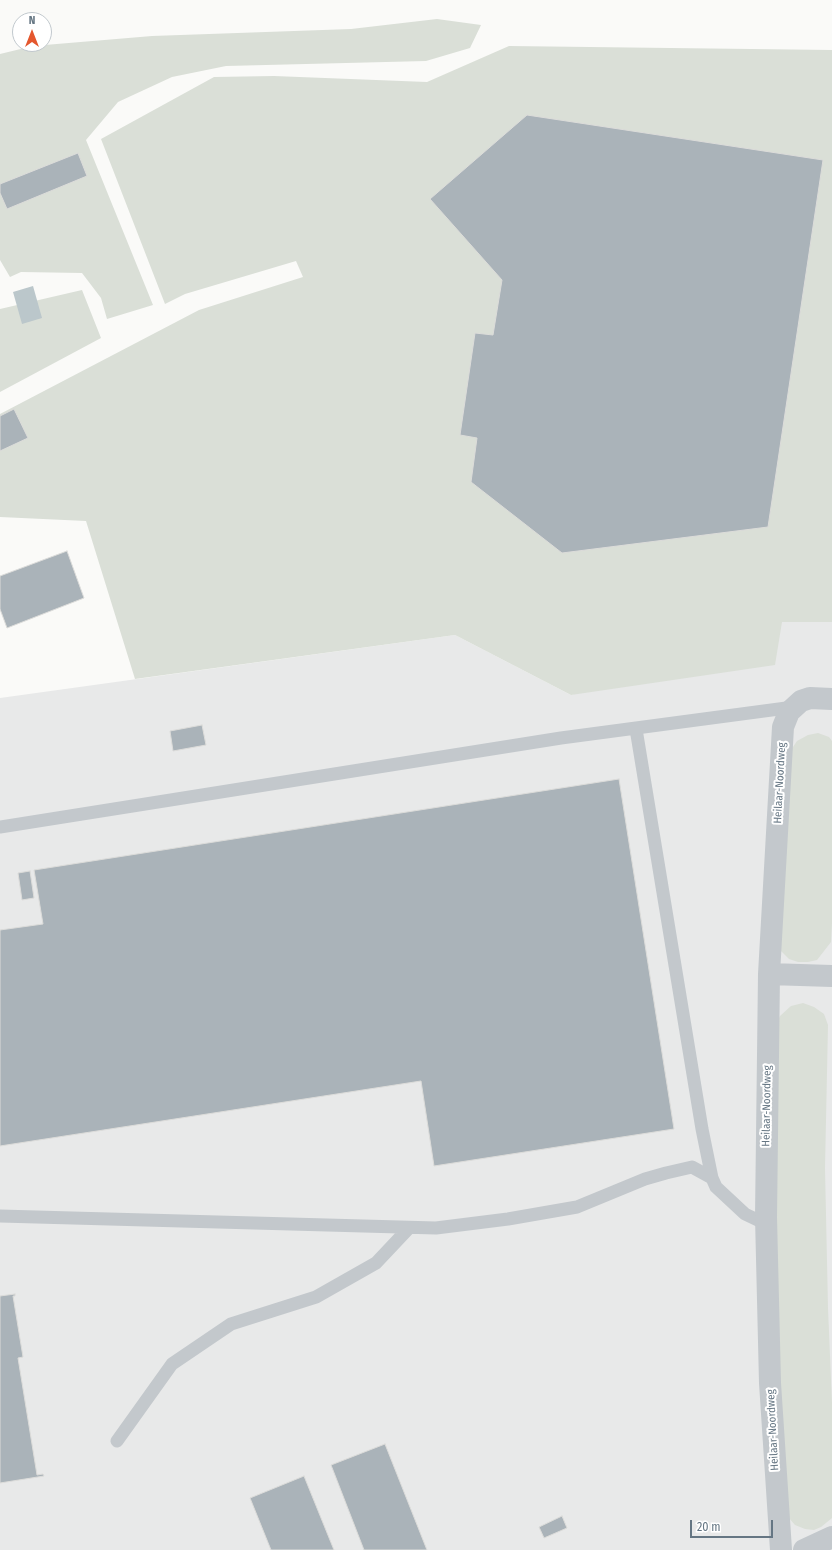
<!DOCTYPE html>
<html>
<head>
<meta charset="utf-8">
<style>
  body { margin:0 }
  #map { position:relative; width:832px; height:1550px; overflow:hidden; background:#fafaf8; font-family:"Fira Sans Condensed",sans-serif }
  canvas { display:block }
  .north { position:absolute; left:12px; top:12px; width:40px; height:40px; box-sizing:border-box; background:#fff; border:1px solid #c1c8cd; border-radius:50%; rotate:0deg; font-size:11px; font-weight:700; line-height:16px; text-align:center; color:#657683 }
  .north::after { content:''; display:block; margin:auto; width:14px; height:18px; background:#e4572e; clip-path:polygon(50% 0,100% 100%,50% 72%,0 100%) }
  .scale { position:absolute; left:690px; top:1520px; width:83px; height:18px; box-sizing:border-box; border:2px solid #657683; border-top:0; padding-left:5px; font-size:12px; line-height:14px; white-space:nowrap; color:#657683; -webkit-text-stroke:3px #fff; paint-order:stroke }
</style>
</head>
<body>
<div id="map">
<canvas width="832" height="1550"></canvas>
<div class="north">N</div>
<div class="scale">20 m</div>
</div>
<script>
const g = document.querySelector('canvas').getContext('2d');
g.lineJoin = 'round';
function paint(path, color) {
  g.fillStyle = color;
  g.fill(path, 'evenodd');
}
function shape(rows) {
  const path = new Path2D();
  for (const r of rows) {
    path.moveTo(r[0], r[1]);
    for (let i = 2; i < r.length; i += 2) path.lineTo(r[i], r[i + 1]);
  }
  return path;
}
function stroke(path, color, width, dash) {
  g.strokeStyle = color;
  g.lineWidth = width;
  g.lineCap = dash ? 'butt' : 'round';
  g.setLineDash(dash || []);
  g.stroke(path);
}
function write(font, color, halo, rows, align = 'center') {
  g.font = font + ' "Fira Sans Condensed",sans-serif';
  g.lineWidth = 4;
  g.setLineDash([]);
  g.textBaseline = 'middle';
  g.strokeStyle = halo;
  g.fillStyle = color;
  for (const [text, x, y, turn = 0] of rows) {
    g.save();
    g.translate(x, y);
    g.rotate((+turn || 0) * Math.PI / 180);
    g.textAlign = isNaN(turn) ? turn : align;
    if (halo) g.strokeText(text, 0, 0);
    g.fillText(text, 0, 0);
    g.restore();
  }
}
paint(shape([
  [782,622,832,622,832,1550,0,1550,0,698,455,635,571,695]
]), '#e8e9e9');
paint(shape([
  [437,19,481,25,470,48,426,61,226,66,172,77,118,102,86,140,153,305,107,319,101,298,82,273,21,272,10,277,0,260,0,54,33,46,152,36,351,29],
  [509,46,832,50,832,622,782,622,775,665,571,695,455,635,135,679,86,521,0,517,0,414,199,310,303,277,296,261,185,294,165,304,101,139,214,77,274,76,427,82],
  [82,290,101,338,0,392,0,309],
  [818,733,829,737,832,741,832,923,831,942,817,960,808,962,798,962,789,959,781,951,777,942,789,753,797,741,808,735],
  [803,1003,814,1007,824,1014,828,1025,825,1168,828,1308,832,1403,832,1518,821,1527,814,1530,805,1529,795,1525,789,1518,775,1323,775,1027,780,1016,791,1006]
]), '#dadfd7');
paint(shape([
  [33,286,42,318,22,324,13,292]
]), '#bbc7cb');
const building = shape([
  [527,115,823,160,768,527,562,553,471,482,477,438,460,435,475,333,493,335,502,280,430,199,527,115],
  [78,153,87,176,7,209,0,193,0,184,78,153],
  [14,409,28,438,0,451,0,416,14,409],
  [67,551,84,598,7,628,0,609,0,576,67,551],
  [202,725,206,745,173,751,170,731,202,725],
  [619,779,674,1129,434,1166,421,1081,0,1146,0,930,43,924,34,870,619,779],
  [30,871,34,898,22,900,18,873,30,871],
  [15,1294,15,1296,13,1296,23,1357,18,1358,37,1475,43,1474,44,1476,0,1483,0,1296,15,1294],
  [385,1444,427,1550,364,1550,331,1465,385,1444],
  [304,1476,334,1550,271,1550,250,1498,304,1476],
  [562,1516,567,1528,544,1538,539,1527,562,1516]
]);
paint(building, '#aab3b9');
stroke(building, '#dcdcda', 1);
stroke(shape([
  [636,729,702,1129,712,1178,716,1187,745,1214,766,1224],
  [0,827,561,738,794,707],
  [0,1216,436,1228,508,1219,577,1207,645,1179,666,1173,692,1167,712,1178],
  [117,1441,172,1364,231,1324,316,1297,376,1263,409,1228]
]), '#c3c8cc', 13);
stroke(shape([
  [769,974,832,976],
  [781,1550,770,1383,766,1217,769,974,783,727,789,712,801,701,810,698,832,699],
  [804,1550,832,1537]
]), '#c3c8cc', 22);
write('11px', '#657683', '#fff', [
  ["Heilaar-Noordweg",780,783,-87],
  ["Heilaar-Noordweg",767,1106,-89],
  ["Heilaar-Noordweg",773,1430,-93]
]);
</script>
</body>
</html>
